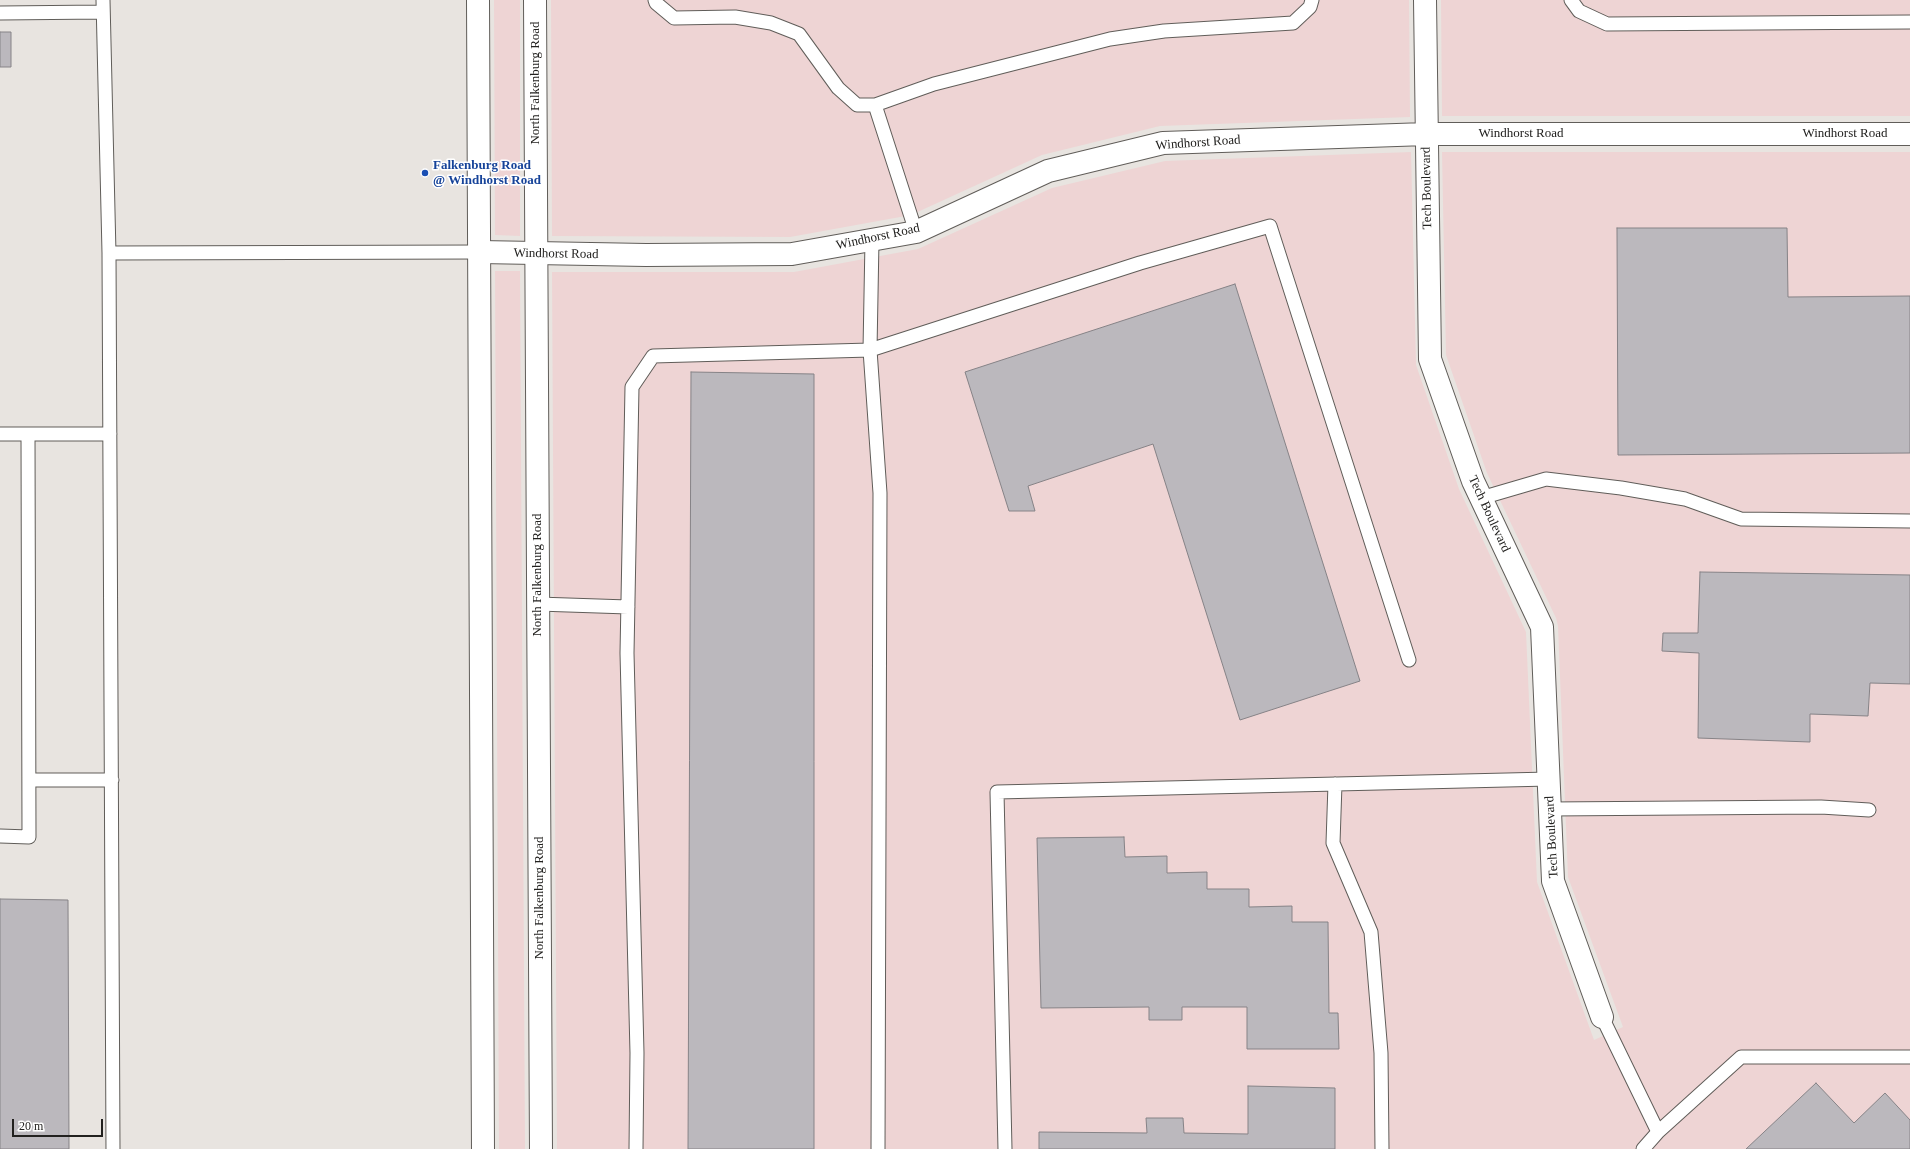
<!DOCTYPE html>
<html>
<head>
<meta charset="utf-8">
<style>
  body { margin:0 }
  #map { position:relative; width:1910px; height:1149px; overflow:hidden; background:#e8e4e0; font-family:"Times New Roman",serif }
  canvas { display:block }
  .scale { position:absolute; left:12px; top:1119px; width:91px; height:18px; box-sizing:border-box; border:2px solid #22211f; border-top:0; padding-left:5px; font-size:12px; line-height:14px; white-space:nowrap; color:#22211f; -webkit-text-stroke:3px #fff; paint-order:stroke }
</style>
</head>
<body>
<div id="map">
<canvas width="1910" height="1149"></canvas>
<div class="scale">20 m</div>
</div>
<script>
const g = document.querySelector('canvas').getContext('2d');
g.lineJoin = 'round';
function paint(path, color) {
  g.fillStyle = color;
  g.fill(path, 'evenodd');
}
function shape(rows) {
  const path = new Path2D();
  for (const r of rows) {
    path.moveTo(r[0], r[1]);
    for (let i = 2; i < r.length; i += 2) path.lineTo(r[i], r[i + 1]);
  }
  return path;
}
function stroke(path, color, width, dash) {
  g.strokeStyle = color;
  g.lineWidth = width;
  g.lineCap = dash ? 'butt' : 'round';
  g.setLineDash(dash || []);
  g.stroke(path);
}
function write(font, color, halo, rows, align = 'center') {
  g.font = font + ' "Times New Roman",serif';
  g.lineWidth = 3;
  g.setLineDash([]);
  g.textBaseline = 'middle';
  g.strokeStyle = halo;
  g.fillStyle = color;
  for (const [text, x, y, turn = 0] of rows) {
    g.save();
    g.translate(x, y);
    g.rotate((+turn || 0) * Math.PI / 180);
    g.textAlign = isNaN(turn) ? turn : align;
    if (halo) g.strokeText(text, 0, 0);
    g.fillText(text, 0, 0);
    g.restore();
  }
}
paint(shape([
  [494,0,520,0,520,236,495,235],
  [551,0,1409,0,1410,117,1160,126,1042,155,911,215,790,237,552,236],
  [1441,0,1910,0,1910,116,1442,116],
  [1411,152,1416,365,1459,489,1526,632,1537,882,1594,1040,1623,1027,1568,877,1558,626,1556,618,1487,473,1446,355,1442,152,1910,152,1910,1149,557,1149,552,272,794,272,918,249,1052,188,1165,161],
  [495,271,520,271,525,1149,499,1149]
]), '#eed4d4');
const building = shape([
  [0,32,11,32,11,67,0,67,0,32],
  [1617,228,1787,228,1788,297,1910,296,1910,453,1618,455,1617,228],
  [1235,284,1360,681,1240,720,1153,444,1028,486,1035,511,1009,511,965,372,1235,284],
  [691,372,814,374,814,1149,688,1149,691,372],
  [1700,572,1910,575,1910,684,1870,683,1868,716,1810,714,1810,742,1698,738,1699,653,1662,651,1663,633,1698,633,1700,572],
  [1124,837,1125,857,1167,856,1167,873,1207,872,1207,889,1249,889,1249,907,1292,906,1292,922,1328,922,1329,1013,1338,1013,1339,1049,1247,1049,1247,1007,1182,1007,1182,1020,1149,1020,1149,1007,1041,1008,1037,838,1124,837],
  [0,899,68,900,69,1149,0,1149,0,899],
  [1816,1083,1854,1123,1885,1093,1910,1120,1910,1149,1746,1149,1816,1083],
  [1248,1086,1335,1088,1335,1149,1039,1149,1039,1132,1147,1133,1146,1118,1183,1118,1184,1133,1248,1134,1248,1086]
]);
paint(building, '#bbb8bd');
stroke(building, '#868387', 1);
const service = shape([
  [103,0,109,253],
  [655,0,656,3,674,18,735,17,771,23,799,34,838,88,857,105,875,105,916,232],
  [1571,0,1579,11,1607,24,1910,22],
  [0,13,103,12],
  [875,105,934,84,1110,39,1164,31,1293,23,1310,7,1312,0],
  [0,434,110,434],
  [1481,498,1546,479,1621,488,1685,499,1741,519,1910,521],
  [538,604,628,607],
  [29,780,112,780],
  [1335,784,1333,843,1371,932,1381,1053,1382,1149],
  [1550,809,1821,807,1869,810],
  [0,836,29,837,28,434],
  [1602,1017,1658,1132,1643,1149],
  [1658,1132,1741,1057,1910,1057],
  [113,1149,109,253,480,252],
  [636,1149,637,1053,627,653,632,387,653,356,870,350,872,240],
  [878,1149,880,493,870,350,1140,263,1270,226,1409,660],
  [1005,1149,997,792,1549,779]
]);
const minor = shape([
  [1425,0,1430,359,1473,481,1542,627,1553,881,1602,1017],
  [480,252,646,255,792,254,916,232,1048,171,1163,143,1426,134,1910,134]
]);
const tertiary = shape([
  [478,0,483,1149],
  [535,0,541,1149]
]);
stroke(service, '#605d59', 15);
stroke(minor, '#605d59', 24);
stroke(tertiary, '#605d59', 24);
stroke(service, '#fff', 13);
stroke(minor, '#fff', 22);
stroke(tertiary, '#fff', 22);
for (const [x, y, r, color] of [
  [425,173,4,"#1a4fb4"]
]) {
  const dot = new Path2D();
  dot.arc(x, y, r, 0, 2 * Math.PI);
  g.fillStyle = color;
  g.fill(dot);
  stroke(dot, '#fff', 1.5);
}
write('13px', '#22211f', '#fff', [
  ["North Falkenburg Road",536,83,-90],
  ["Windhorst Road",1521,134],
  ["Windhorst Road",1845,134],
  ["Windhorst Road",1198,143,-4],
  ["Tech Boulevard",1427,188,-91],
  ["Windhorst Road",878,237,-12],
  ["Windhorst Road",556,254,1],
  ["Tech Boulevard",1489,514,65],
  ["North Falkenburg Road",538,575,-90],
  ["Tech Boulevard",1552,837,-93],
  ["North Falkenburg Road",540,898,-90]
]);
write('bold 13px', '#164399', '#fff', [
  ["Falkenburg Road",433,166],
  ["@ Windhorst Road",433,181]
], 'left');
</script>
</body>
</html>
